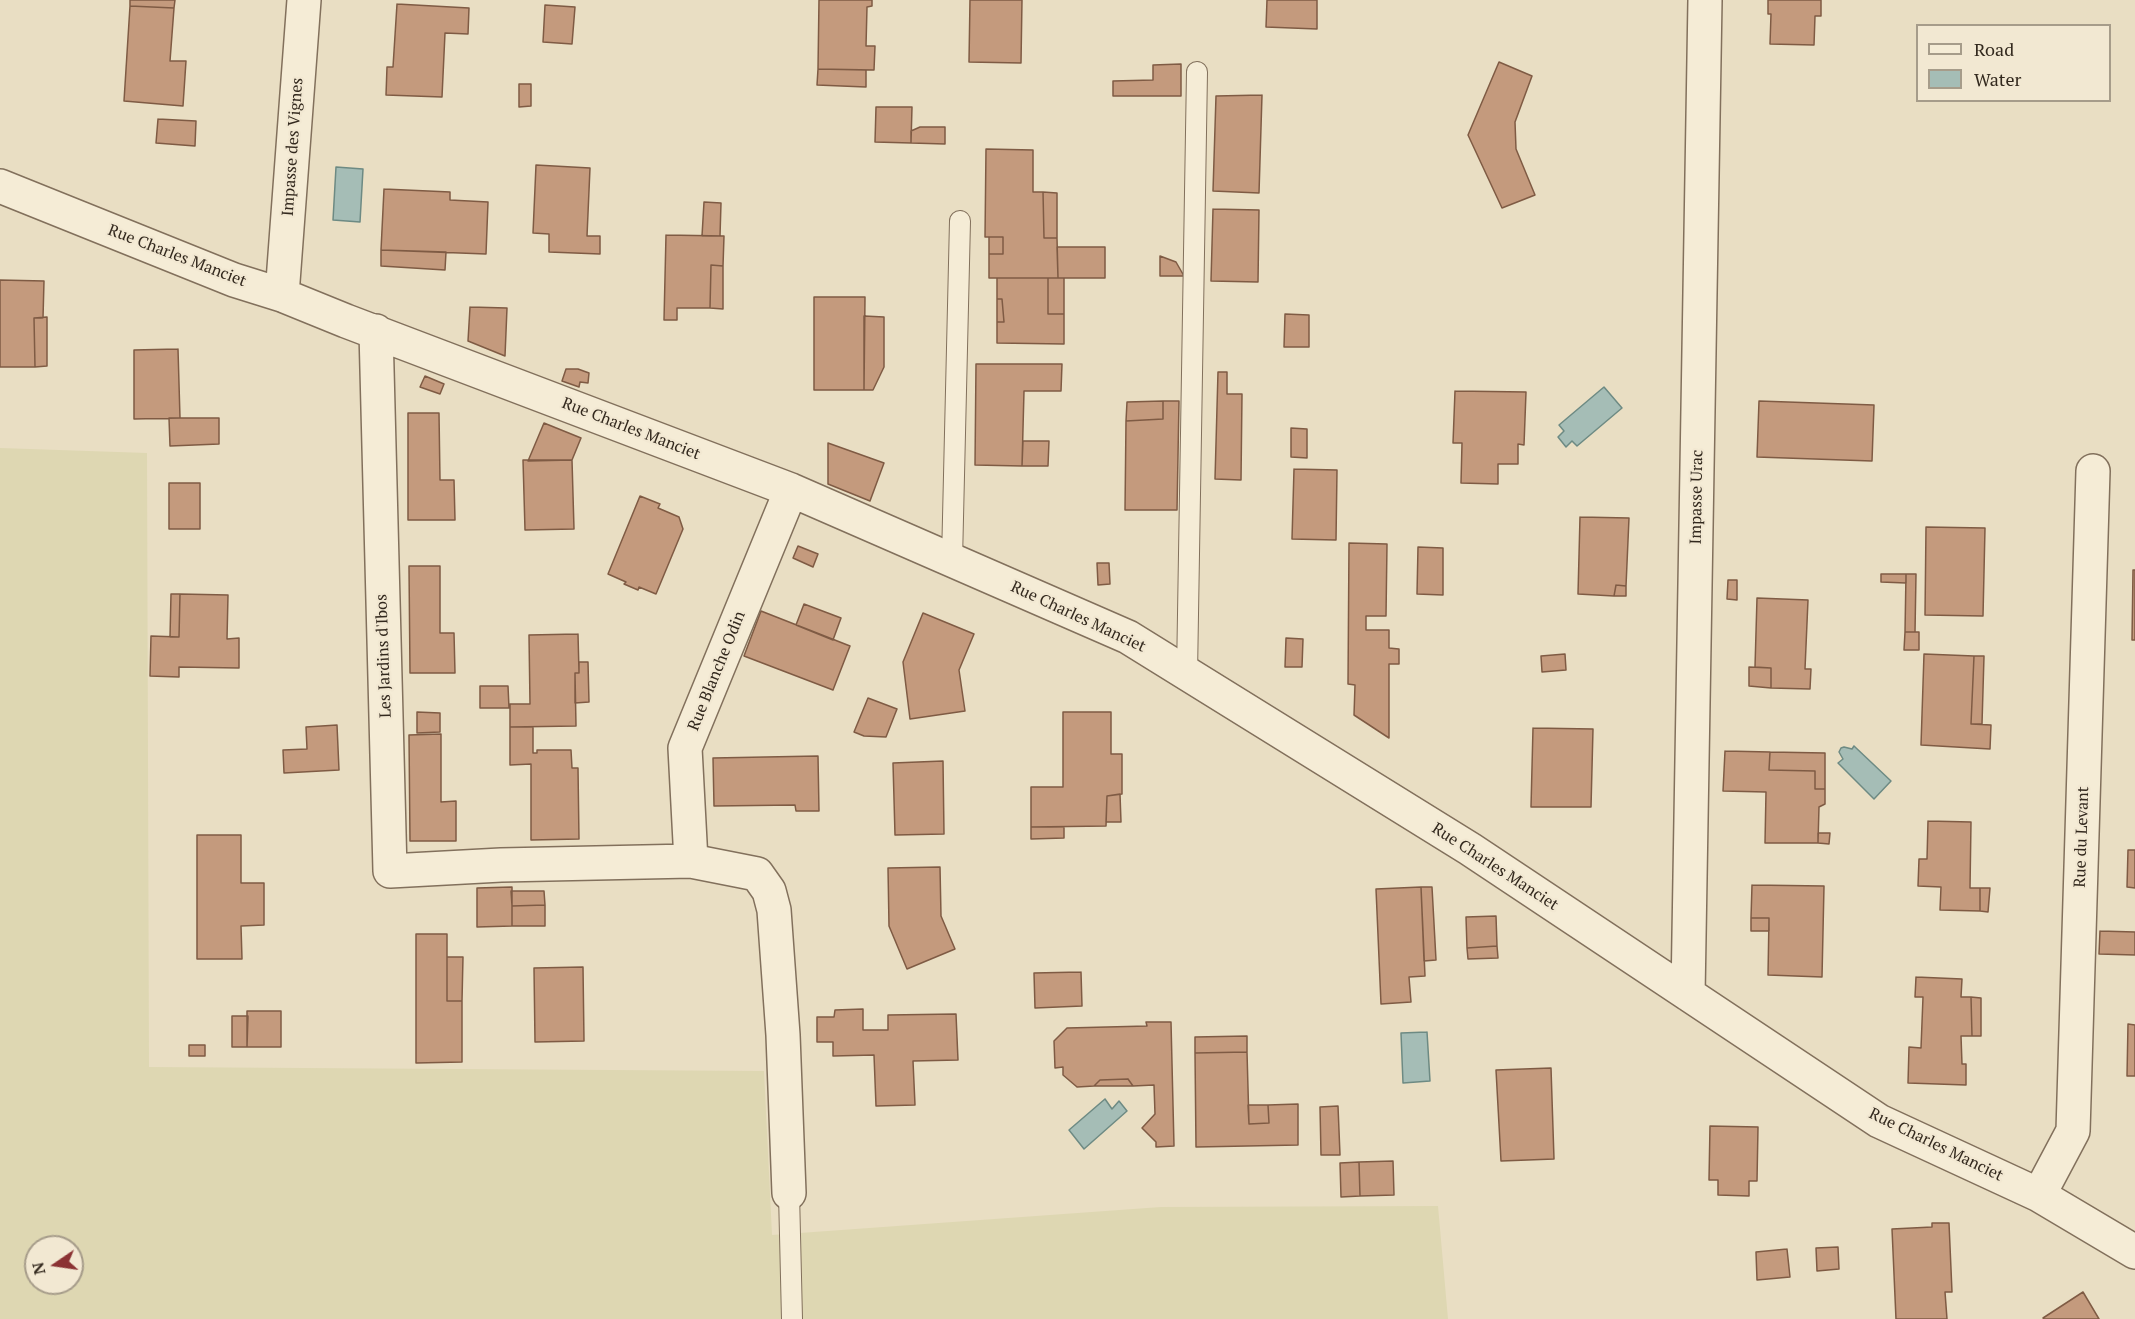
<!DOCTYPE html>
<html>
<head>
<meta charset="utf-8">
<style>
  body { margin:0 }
  #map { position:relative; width:2135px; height:1319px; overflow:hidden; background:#e9dec3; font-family:"PT Serif",serif }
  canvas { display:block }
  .legend { position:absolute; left:1916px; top:24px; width:195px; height:78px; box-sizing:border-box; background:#f2e8d2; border:2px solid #a69c8a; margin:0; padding:8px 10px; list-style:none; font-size:18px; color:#33291e }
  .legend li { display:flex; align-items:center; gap:12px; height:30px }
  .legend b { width:30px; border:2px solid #a69c8a }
  .north { position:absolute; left:24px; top:1235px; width:60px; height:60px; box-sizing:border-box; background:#f2e8d2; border:2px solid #a69c8a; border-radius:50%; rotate:257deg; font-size:16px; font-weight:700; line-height:24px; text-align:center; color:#33291e }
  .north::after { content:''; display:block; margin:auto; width:21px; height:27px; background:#8b3233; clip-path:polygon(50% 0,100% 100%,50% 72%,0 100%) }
</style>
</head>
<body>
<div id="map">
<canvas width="2135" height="1319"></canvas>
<ul class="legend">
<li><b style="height:8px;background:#f5ecd6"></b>Road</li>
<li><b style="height:16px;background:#a5bdb6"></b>Water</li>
</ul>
<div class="north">N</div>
</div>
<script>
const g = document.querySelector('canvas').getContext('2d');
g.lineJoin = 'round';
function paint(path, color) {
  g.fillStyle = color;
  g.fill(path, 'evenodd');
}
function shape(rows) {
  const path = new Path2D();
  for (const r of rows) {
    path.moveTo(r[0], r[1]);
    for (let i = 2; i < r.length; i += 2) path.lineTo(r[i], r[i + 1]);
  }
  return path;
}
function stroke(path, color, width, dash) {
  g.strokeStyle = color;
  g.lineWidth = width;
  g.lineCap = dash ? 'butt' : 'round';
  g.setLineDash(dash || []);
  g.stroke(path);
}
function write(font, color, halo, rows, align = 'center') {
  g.font = font + ' "PT Serif",serif';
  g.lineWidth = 4.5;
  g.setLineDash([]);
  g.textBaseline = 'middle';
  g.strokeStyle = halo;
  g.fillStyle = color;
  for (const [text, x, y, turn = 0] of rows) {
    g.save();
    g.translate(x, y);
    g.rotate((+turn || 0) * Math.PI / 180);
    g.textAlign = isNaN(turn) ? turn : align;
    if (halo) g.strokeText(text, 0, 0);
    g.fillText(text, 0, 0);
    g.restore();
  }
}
paint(shape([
  [0,448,147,453,149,1067,764,1071,772,1235,1161,1207,1438,1206,1448,1319,0,1319],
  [36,1247,72,1247,72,1283,36,1283]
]), '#ded7b2');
const water = shape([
  [336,167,363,169,360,222,333,220,336,167],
  [1604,387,1622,408,1577,446,1572,441,1566,447,1558,437,1564,431,1559,425,1604,387],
  [1854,746,1891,781,1874,799,1838,763,1843,759,1839,752,1841,748,1844,747,1852,749,1854,746],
  [1427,1032,1430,1081,1403,1083,1401,1033,1427,1032],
  [1105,1099,1112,1109,1119,1101,1127,1111,1084,1149,1069,1130,1105,1099]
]);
paint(water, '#a5bdb6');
stroke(water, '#6d8a83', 1.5);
const building = shape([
  [130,0,175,0,174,8,130,6,130,0],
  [819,0,872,0,872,6,867,7,866,46,875,46,874,70,818,69,819,0],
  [970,0,1022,0,1021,63,969,62,970,0],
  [1267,0,1317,0,1317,29,1266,27,1267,0],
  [1768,0,1821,0,1821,16,1815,16,1814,45,1770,44,1771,14,1768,14,1768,0],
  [397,4,469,8,468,34,445,33,442,97,386,95,387,67,393,67,397,4],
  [545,5,575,7,572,44,543,42,545,5],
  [130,6,174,8,170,61,186,61,183,106,124,101,130,6],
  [1499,62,1532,76,1515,122,1516,149,1535,195,1502,208,1468,135,1499,62],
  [1181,64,1181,96,1113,96,1113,81,1153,80,1153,65,1181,64],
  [818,69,866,70,866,87,817,85,818,69],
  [519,84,531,84,531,106,519,107,519,84],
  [1262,95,1259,193,1213,191,1216,96,1262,95],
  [876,107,912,107,911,143,875,142,876,107],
  [158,119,196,121,195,146,156,143,158,119],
  [920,127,945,127,945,144,911,143,911,131,920,127],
  [986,149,1033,150,1033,192,1043,192,1044,238,1057,238,1058,278,989,278,989,254,1003,254,1003,237,985,237,986,149],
  [536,165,590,168,587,236,600,236,600,254,549,252,549,234,533,233,536,165],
  [384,189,450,192,450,200,488,202,486,254,381,250,384,189],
  [1043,192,1057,193,1057,238,1044,238,1043,192],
  [704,202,721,203,720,236,702,236,704,202],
  [1213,209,1259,210,1258,282,1211,281,1213,209],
  [666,235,724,236,723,266,711,265,710,308,677,308,677,320,664,320,666,235],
  [989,237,1003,237,1003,254,989,254,989,237],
  [1057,247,1105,247,1105,278,1058,278,1057,247],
  [381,250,446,252,445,270,381,266,381,250],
  [1160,256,1176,262,1184,276,1160,276,1160,256],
  [711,265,723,266,723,309,710,308,711,265],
  [997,278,1048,278,1048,314,1064,314,1064,344,997,343,997,322,1004,322,1002,299,997,299,997,278],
  [1048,278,1064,278,1064,314,1048,314,1048,278],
  [0,280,44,281,43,318,34,318,35,367,0,367,0,280],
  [814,297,865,297,864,390,814,390,814,297],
  [997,299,1002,299,1004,322,997,322,997,299],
  [470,307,507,308,505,356,468,341,470,307],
  [1285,314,1309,315,1309,347,1284,347,1285,314],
  [864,316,884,317,884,367,873,390,864,390,864,316],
  [47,317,47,366,35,367,34,318,47,317],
  [178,349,180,418,134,419,134,350,178,349],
  [976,364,1062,364,1061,391,1024,391,1022,466,975,465,976,364],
  [566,369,578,369,589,373,588,383,580,382,579,387,562,381,566,369],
  [1218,372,1227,372,1227,394,1242,394,1241,480,1215,479,1218,372],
  [425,376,444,384,440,394,420,387,425,376],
  [1455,391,1526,392,1524,445,1518,444,1518,464,1498,464,1498,484,1461,483,1462,443,1453,443,1455,391],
  [1163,401,1163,419,1126,421,1127,402,1163,401],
  [1163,401,1179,401,1177,510,1125,510,1126,421,1163,419,1163,401],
  [1759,401,1874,405,1872,461,1757,457,1759,401],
  [408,413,439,413,440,480,454,480,455,520,408,520,408,413],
  [169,418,219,418,219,444,170,446,169,418],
  [544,423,581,438,572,460,528,461,544,423],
  [1291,428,1307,429,1307,458,1291,457,1291,428],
  [1023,441,1049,441,1048,466,1022,466,1023,441],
  [828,443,884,463,870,501,828,484,828,443],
  [523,460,572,460,574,529,525,530,523,460],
  [1294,469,1337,470,1336,540,1292,539,1294,469],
  [169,483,200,483,200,529,169,529,169,483],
  [640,496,660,504,658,508,679,517,683,529,656,594,639,587,638,590,624,584,626,582,608,574,640,496],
  [1580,517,1629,518,1626,586,1616,585,1614,596,1578,594,1580,517],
  [1926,527,1985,528,1983,616,1925,615,1926,527],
  [1349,543,1387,544,1386,616,1366,616,1366,630,1389,630,1389,648,1399,649,1399,664,1389,664,1389,738,1354,715,1355,685,1348,684,1349,543],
  [798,546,818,554,813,567,793,558,798,546],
  [1418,547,1443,548,1443,595,1417,594,1418,547],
  [1097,563,1109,563,1110,584,1098,585,1097,563],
  [409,566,440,566,440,633,454,633,455,673,410,673,409,566],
  [2133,570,2135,570,2135,640,2132,640,2133,570],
  [1881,574,1906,574,1906,583,1881,582,1881,574],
  [1906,574,1916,574,1915,632,1905,632,1906,574],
  [1728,580,1737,580,1737,600,1727,599,1728,580],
  [1616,585,1626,586,1626,596,1614,596,1616,585],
  [171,594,180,594,179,637,170,637,171,594],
  [180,594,228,595,227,639,239,638,239,668,179,667,179,677,150,676,151,636,179,637,180,594],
  [1757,598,1808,600,1805,669,1811,669,1810,689,1771,688,1771,668,1755,667,1757,598],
  [804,604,841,618,833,640,796,625,804,604],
  [761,611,850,646,833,690,744,656,761,611],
  [923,613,974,634,959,670,965,711,910,719,903,662,923,613],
  [1905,632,1919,632,1919,650,1904,650,1905,632],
  [578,634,579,673,575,673,576,726,510,727,510,704,530,704,529,635,578,634],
  [1286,638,1303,639,1302,667,1285,667,1286,638],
  [1565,654,1566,670,1542,672,1541,656,1565,654],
  [1924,654,1974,656,1971,724,1991,725,1990,749,1921,745,1924,654],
  [1974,656,1984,656,1982,724,1971,724,1974,656],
  [579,662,588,662,589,702,575,703,575,673,579,673,579,662],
  [1749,667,1771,668,1771,688,1749,686,1749,667],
  [480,686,508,686,509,708,480,708,480,686],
  [868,698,897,709,886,737,864,736,854,732,868,698],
  [417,712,440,713,440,732,417,733,417,712],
  [1063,712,1111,712,1111,754,1122,754,1122,794,1107,796,1106,826,1031,827,1031,787,1063,787,1063,712],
  [337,725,339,770,284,773,283,750,307,749,306,727,337,725],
  [510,727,533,727,533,753,537,753,537,750,571,750,572,768,578,768,579,839,531,840,531,764,510,765,510,727],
  [1533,728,1593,729,1591,807,1531,807,1533,728],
  [441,734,441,802,456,801,456,841,410,841,409,735,441,734],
  [1725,751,1770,752,1769,770,1815,771,1815,789,1825,789,1825,804,1819,807,1818,843,1765,843,1766,792,1723,791,1725,751],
  [1770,752,1825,753,1825,789,1815,789,1815,771,1769,770,1770,752],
  [818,756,819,811,796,811,795,805,714,806,713,758,818,756],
  [943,761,944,834,895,835,893,763,943,761],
  [1120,794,1121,822,1106,822,1107,796,1120,794],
  [1928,821,1971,822,1970,888,1980,888,1980,911,1940,910,1941,887,1918,886,1919,859,1927,859,1928,821],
  [1031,827,1064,827,1064,838,1031,839,1031,827],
  [1818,833,1830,833,1829,844,1818,843,1818,833],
  [197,835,241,835,241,883,264,883,264,925,241,926,242,959,197,959,197,835],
  [2128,850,2135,850,2135,888,2127,887,2128,850],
  [940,867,941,916,955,949,907,969,889,926,888,868,940,867],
  [1752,885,1824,886,1822,977,1768,975,1769,918,1751,918,1752,885],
  [512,887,512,926,477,927,477,888,512,887],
  [1421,887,1432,887,1436,960,1424,961,1421,887],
  [1421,887,1425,976,1409,977,1411,1002,1381,1004,1376,889,1421,887],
  [1980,888,1990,888,1988,912,1980,911,1980,888],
  [511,891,544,891,545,905,512,906,511,891],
  [545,905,545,926,512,926,512,906,545,905],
  [1496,916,1497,946,1467,948,1466,917,1496,916],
  [1751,918,1769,918,1769,931,1751,931,1751,918],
  [2100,931,2135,932,2135,955,2099,954,2100,931],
  [416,934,447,934,447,1001,462,1001,462,1062,416,1063,416,934],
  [1497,946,1498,958,1468,959,1467,948,1497,946],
  [447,957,463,957,462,1001,447,1001,447,957],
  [583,967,584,1041,535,1042,534,968,583,967],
  [1081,972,1082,1006,1035,1008,1034,973,1081,972],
  [1916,977,1962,979,1961,997,1971,997,1972,1036,1961,1036,1962,1064,1966,1064,1966,1085,1908,1083,1909,1047,1921,1048,1923,997,1915,997,1916,977],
  [1971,997,1981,998,1981,1036,1972,1036,1971,997],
  [863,1009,863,1030,888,1030,888,1015,956,1014,958,1060,913,1061,915,1105,876,1106,874,1055,833,1056,833,1042,817,1042,817,1017,834,1017,835,1010,863,1009],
  [247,1011,281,1011,281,1047,247,1047,247,1011],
  [232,1016,248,1016,247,1047,232,1047,232,1016],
  [1146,1022,1171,1022,1174,1146,1156,1147,1156,1142,1142,1128,1155,1114,1154,1085,1133,1086,1128,1079,1100,1080,1094,1086,1077,1087,1063,1075,1063,1067,1055,1068,1054,1041,1067,1028,1147,1026,1146,1022],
  [2128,1024,2135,1025,2135,1076,2127,1076,2128,1024],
  [1247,1036,1247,1052,1195,1053,1195,1037,1247,1036],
  [189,1045,205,1045,205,1056,189,1056,189,1045],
  [1247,1052,1249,1124,1269,1123,1268,1105,1298,1104,1298,1145,1196,1147,1195,1053,1247,1052],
  [1551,1068,1554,1159,1501,1161,1496,1070,1551,1068],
  [1128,1079,1133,1086,1094,1086,1100,1080,1128,1079],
  [1248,1105,1268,1105,1269,1123,1249,1124,1248,1105],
  [1338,1106,1340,1155,1321,1155,1320,1107,1338,1106],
  [1710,1126,1758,1127,1757,1181,1749,1181,1749,1196,1718,1195,1718,1180,1709,1180,1710,1126],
  [1393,1161,1394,1195,1360,1196,1359,1162,1393,1161],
  [1359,1162,1360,1196,1341,1197,1340,1163,1359,1162],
  [1932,1223,1949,1223,1952,1292,1945,1292,1947,1319,1896,1319,1892,1229,1932,1227,1932,1223],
  [1838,1247,1839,1269,1817,1271,1816,1248,1838,1247],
  [1787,1249,1790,1277,1757,1280,1756,1252,1787,1249],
  [2083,1292,2099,1319,2044,1319,2043,1318,2083,1292]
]);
paint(building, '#c49a7d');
stroke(building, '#7f5b44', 1.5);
const service = shape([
  [952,560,960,221],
  [1187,674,1197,72],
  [789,1193,792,1319]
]);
const minor = shape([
  [0,186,234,280,282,295,346,321,791,490,1128,637,1470,849,1879,1121,2039,1195,2135,1252],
  [282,295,304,0],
  [376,331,390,871,501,865,691,861],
  [1688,994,1705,0],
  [789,1193,783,1035,774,910,769,891,757,874,691,861,685,748,791,490],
  [2039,1195,2073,1131,2093,471]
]);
stroke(service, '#82705c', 22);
stroke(minor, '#82705c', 36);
stroke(service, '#f5ecd6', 20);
stroke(minor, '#f5ecd6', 33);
write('16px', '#33291e', '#f2e8d2', [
  ["Impasse des Vignes",293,147,-86],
  ["Rue Charles Manciet",177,256,21],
  ["Rue Charles Manciet",631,429,21],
  ["Impasse Urac",1697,497,-89],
  ["Rue Charles Manciet",1078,617,25],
  ["Les Jardins d'Ibos",384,656,-92],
  ["Rue Blanche Odin",717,671,-68],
  ["Rue du Levant",2082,837,-88],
  ["Rue Charles Manciet",1495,867,33],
  ["Rue Charles Manciet",1936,1145,26]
]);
</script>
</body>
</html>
